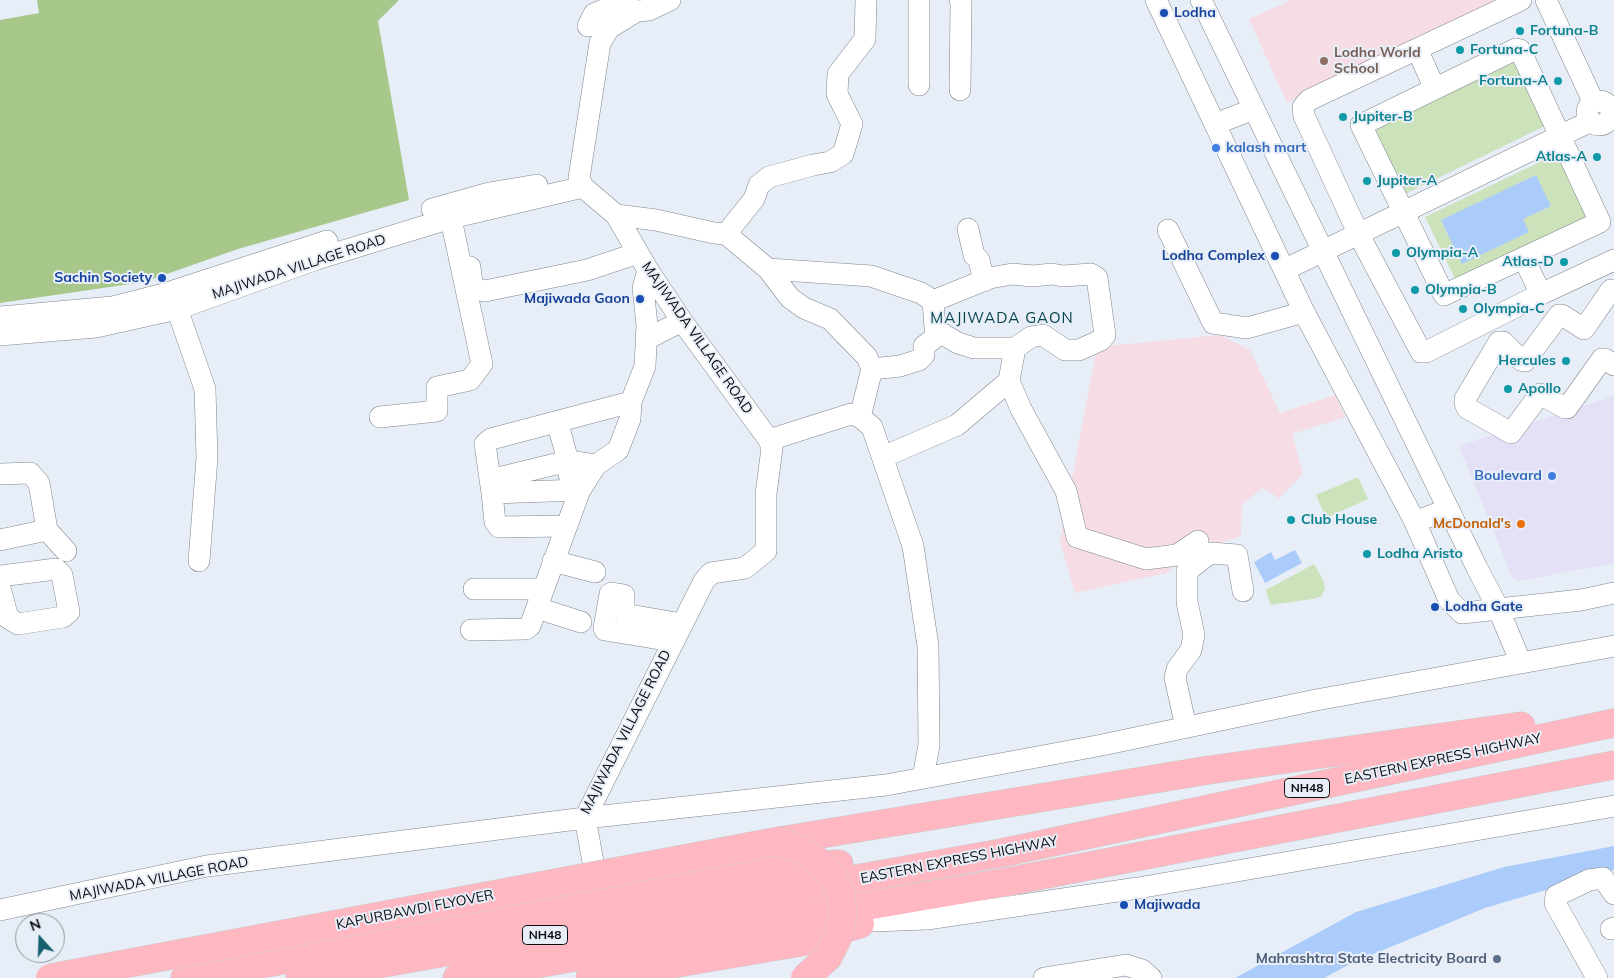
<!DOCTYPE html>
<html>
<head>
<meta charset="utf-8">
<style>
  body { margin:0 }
  #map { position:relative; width:1614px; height:978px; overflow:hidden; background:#e8eef7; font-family:Mulish,sans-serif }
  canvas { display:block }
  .north { position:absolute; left:15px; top:913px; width:50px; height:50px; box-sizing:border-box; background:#e8eef7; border:1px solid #90949b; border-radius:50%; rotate:340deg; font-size:14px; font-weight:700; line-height:20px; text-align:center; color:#0c0e10 }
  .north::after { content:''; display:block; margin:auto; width:18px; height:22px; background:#17616f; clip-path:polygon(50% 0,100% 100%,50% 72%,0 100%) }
</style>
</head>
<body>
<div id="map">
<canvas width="1614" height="978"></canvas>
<div class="north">N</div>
</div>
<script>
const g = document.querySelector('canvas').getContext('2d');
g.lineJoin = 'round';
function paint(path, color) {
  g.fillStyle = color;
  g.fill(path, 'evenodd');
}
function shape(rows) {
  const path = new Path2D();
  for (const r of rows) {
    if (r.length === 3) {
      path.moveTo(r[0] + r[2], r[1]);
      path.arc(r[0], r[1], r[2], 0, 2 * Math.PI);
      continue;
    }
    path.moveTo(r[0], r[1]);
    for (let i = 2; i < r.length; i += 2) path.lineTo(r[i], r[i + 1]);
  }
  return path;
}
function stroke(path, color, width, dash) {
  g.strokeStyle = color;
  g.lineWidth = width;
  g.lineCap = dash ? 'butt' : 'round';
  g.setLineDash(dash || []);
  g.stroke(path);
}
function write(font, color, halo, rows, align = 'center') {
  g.font = font + ' Mulish,sans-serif';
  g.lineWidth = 4;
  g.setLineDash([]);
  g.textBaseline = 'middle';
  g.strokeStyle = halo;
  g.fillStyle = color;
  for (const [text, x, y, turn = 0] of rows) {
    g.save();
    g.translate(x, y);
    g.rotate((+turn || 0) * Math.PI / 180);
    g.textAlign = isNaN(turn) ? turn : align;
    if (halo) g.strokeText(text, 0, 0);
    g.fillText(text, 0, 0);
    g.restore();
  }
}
paint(shape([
  [1614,396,1614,563,1519,581,1512,577,1459,446]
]), '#e4e0f6');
paint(shape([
  [1291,0,1513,0,1287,103,1249,19],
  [1220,335,1250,350,1280,413,1335,395,1345,417,1292,434,1303,474,1279,498,1263,488,1242,504,1241,536,1189,554,1166,573,1075,593,1060,541,1097,347]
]), '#f5dce5');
paint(shape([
  [1517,52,1551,123,1405,194,1370,123],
  [1561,152,1594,222,1459,287,1425,217],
  [1358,477,1368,499,1326,518,1316,495],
  [1314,564,1323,580,1325,588,1322,596,1312,599,1270,605,1266,590]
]), '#cce2bb');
paint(shape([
  [37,0,399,0,378,21,409,200,238,249,144,282,0,303,0,20,39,13]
]), '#a7c88a');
paint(shape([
  [1536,175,1551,206,1523,219,1529,232,1462,264,1441,220],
  [1295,550,1302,563,1265,583,1254,562,1271,552,1275,560],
  [1614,846,1614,870,1485,908,1352,963,1324,978,1235,978,1356,912,1504,867]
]), '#abccfa');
const minor = shape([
  [960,0,961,2,960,90],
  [1156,0,1304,312,1415,522,1449,600,1462,613,1581,600,1614,593],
  [1201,0,1477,568,1498,608,1521,663],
  [1521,0,1309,100,1303,107,1304,116,1359,235,1421,352,1426,352,1541,294,1614,260],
  [1546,0,1594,103],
  [588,26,594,14,627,0],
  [1417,49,1435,89],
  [1516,49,1520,50,1600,222,1444,295,1361,125,1516,49],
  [919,85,919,0],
  [1599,113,12],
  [1215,124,1254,109],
  [432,209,489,193,537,185],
  [616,215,656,220,714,233,726,234,754,199,759,185,769,177,813,165,830,162,843,154,852,124,837,94,838,74,865,39,866,0],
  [968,229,974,255,979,260,984,281],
  [1168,230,1213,323,1247,328,1304,312],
  [726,234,768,269,871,276,921,293,933,301],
  [1524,259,1541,294],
  [470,267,472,283,477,289,485,291,587,270,638,253],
  [768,269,790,298,804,308,830,319,867,357,872,369,860,417],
  [1284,270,1591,121],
  [1012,274,1033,276,1052,274,1063,276,1091,274,1097,278,1105,335,1101,340,1079,350,1065,350,1043,335,1031,337,1015,348,974,348,958,343,941,333,935,328,933,301,990,278,1012,274],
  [1614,290,1611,290,1584,329,1562,315,1559,315,1525,361,1521,360,1503,342,1499,342,1465,399,1465,403,1467,408,1511,433,1540,394,1565,408,1567,408,1602,359,1605,359,1614,365],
  [173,297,205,389,207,458,199,561],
  [0,317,113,307,164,294,327,241],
  [0,335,96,327,177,309,317,259,451,218,583,187],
  [647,339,682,321],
  [872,369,900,366,919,360,924,355,924,346,941,333],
  [1009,381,1021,409,1066,491,1077,537,1146,559,1177,555,1198,541],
  [380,417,437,411,437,387,470,380,482,364,448,205],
  [559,428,568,461,569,475],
  [769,440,851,414,860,417,872,427,913,546,928,646,929,745,923,778],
  [883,457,957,425,1009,381,1015,348],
  [0,474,30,473,39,483,47,530,0,540],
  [490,480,568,461,596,465],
  [492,493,485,444,491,439,631,402],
  [1415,522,1448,509],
  [566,526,499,527,495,522,492,493,580,490],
  [47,530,66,551],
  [553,561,595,572],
  [0,576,56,569,62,575,69,612,63,617,18,624,8,618,0,588],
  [474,589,543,589],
  [537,608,581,622],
  [471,630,526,629,530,626,580,490,596,465,618,450,630,419,631,402,645,366,647,325,643,288,648,270],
  [672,641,605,630,604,628,610,594,612,593,624,595,624,614,682,624],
  [1186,727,1175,678,1177,669,1191,650,1194,635,1187,602,1187,571,1210,553,1237,555,1243,591],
  [585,818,704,581,711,573,745,568,766,551,766,494,772,448,769,440,682,321,648,270,616,215,583,187,579,178,600,43,609,28,637,11,649,10,670,0],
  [585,818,598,889],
  [0,910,207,866,585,818,886,785,1102,745,1316,700,1614,646],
  [874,921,927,919,1138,888,1614,806],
  [1611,929,1614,928],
  [1044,978,1126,965,1142,970,1151,978],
  [1597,978,1555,903,1556,896,1589,880,1603,878,1614,894]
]);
const highway = shape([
  [779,841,1209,770,1521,726],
  [185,978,785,868,839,864],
  [300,978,1001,853,1614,723],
  [457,978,796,918,1006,882,1614,765],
  [590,978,801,942,860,924]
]);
stroke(minor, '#7f858c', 22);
stroke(highway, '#cacaca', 29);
stroke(minor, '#fff', 21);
stroke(highway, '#ffb7c2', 28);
const highwayBridge = shape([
  [50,978,779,841,801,850,819,862,832,876,841,894,843,915,839,935,828,957,805,978]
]);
stroke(highwayBridge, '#cacaca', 29, []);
stroke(highwayBridge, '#ffb7c2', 28);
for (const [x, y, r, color] of [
  [1164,13,5,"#1a4fb4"],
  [1520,31,5,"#0f9aa8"],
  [1460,50,5,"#0f9aa8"],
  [1324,61,5,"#8d6e63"],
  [1558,81,5,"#0f9aa8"],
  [1343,117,5,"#0f9aa8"],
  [1216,148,5,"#3f7fe0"],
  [1597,157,5,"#0f9aa8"],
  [1367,181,5,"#0f9aa8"],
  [1396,253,5,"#0f9aa8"],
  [1275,256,5,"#1a4fb4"],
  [1564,262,5,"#0f9aa8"],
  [162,278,5,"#1a4fb4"],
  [1415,290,5,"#0f9aa8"],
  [640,299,5,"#1a4fb4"],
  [1463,309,5,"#0f9aa8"],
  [1566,361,5,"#0f9aa8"],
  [1508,389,5,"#0f9aa8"],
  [1552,476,5,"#3f7fe0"],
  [1291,520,5,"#0f9aa8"],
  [1521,524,5,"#e8710a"],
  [1367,554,5,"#0f9aa8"],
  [1435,607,5,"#1a4fb4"],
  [1124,905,5,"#1a4fb4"],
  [1497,959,5,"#5c6f8a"]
]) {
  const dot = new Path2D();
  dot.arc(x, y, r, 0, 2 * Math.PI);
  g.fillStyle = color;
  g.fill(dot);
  stroke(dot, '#e8eef7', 2);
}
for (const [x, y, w] of [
  [1307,788,45],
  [545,935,45]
]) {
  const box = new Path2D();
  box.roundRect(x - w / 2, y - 9.5, w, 19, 4);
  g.fillStyle = '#e8eef7';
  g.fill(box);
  stroke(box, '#0c0e10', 1);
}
write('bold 12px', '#0c0e10', null, [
  ["NH48",1307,788],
  ["NH48",545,935]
]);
write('bold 14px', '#164399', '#e8eef7', [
  ["Lodha",1174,13],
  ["Lodha Complex",1265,256,"right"],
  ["Sachin Society",152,278,"right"],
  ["Majiwada Gaon",630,299,"right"],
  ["Lodha Gate",1445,607],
  ["Majiwada",1134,905]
], 'left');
write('bold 14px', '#0d838f', '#e8eef7', [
  ["Fortuna-B",1530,31],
  ["Fortuna-C",1470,50],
  ["Fortuna-A",1548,81,"right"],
  ["Jupiter-B",1353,117],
  ["Atlas-A",1587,157,"right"],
  ["Jupiter-A",1377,181],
  ["Olympia-A",1406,253],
  ["Atlas-D",1554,262,"right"],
  ["Olympia-B",1425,290],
  ["Olympia-C",1473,309],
  ["Hercules",1556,361,"right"],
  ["Apollo",1518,389],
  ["Club House",1301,520],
  ["Lodha Aristo",1377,554]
], 'left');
write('bold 14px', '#785e54', '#e8eef7', [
  ["Lodha World",1334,53],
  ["School",1334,69]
], 'left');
write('bold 14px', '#366cbe', '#e8eef7', [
  ["kalash mart",1226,148],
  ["Boulevard",1542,476,"right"]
], 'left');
write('14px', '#0c0e10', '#e8eef7', [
  ["MAJIWADA VILLAGE ROAD",299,267,-18],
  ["MAJIWADA VILLAGE ROAD",697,338,55],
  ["MAJIWADA VILLAGE ROAD",626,732,-63],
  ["EASTERN EXPRESS HIGHWAY",1443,759,-12],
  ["EASTERN EXPRESS HIGHWAY",959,860,-11],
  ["MAJIWADA VILLAGE ROAD",159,879,-11],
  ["KAPURBAWDI FLYOVER",415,910,-11]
]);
write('bold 14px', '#c56008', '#e8eef7', [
  ["McDonald's",1511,524]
], 'right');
write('bold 14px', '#4e5e75', '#e8eef7', [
  ["Mahrashtra State Electricity Board",1487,959]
], 'right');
g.letterSpacing = '1px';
write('15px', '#05444e', '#e8eef7', [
  ["MAJIWADA GAON",1002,318]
]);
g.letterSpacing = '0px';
</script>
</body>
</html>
